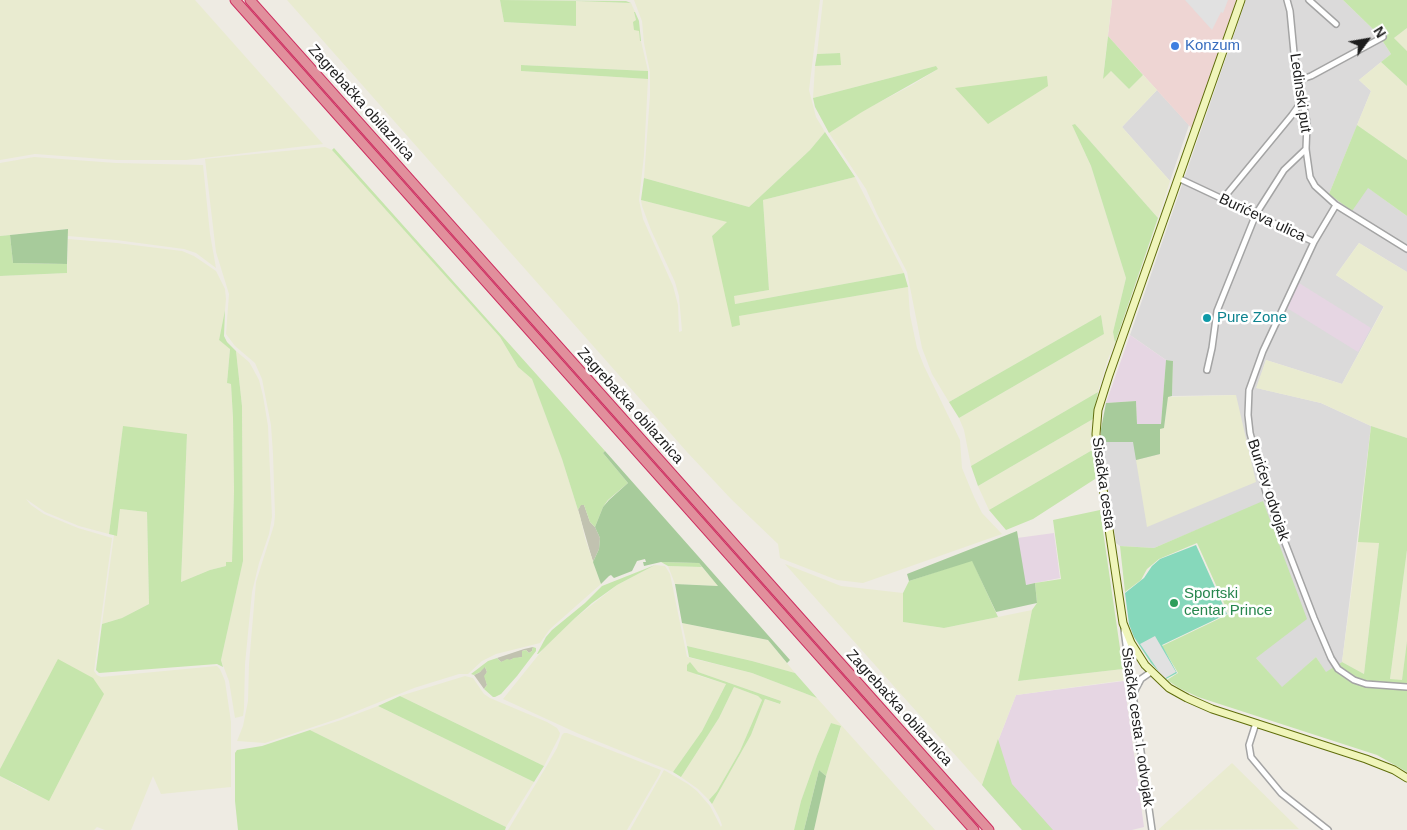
<!DOCTYPE html>
<html>
<head>
<meta charset="utf-8">
<style>
  body { margin:0 }
  #map { position:relative; width:1407px; height:830px; overflow:hidden; background:#eeebe3; font-family:Helvetica,sans-serif }
  canvas { display:block }
  .north { position:absolute; left:1342px; top:15px; width:50px; height:50px; -webkit-text-stroke:4px #fff; paint-order:stroke; rotate:58deg; font-size:14px; font-weight:700; line-height:20px; text-align:center; color:#1d1d1d }
  .north::after { content:''; display:block; margin:auto; width:18px; height:22px; background:#1d1d1d; clip-path:polygon(50% 0,100% 100%,50% 72%,0 100%) }
</style>
</head>
<body>
<div id="map">
<canvas width="1407" height="830"></canvas>
<div class="north">N</div>
</div>
<script>
const g = document.querySelector('canvas').getContext('2d');
g.lineJoin = 'round';
function paint(path, color) {
  g.fillStyle = color;
  g.fill(path, 'evenodd');
}
function shape(rows) {
  const path = new Path2D();
  for (const r of rows) {
    path.moveTo(r[0], r[1]);
    for (let i = 2; i < r.length; i += 2) path.lineTo(r[i], r[i + 1]);
  }
  return path;
}
function stroke(path, color, width, dash) {
  g.strokeStyle = color;
  g.lineWidth = width;
  g.lineCap = dash ? 'butt' : 'round';
  g.setLineDash(dash || []);
  g.stroke(path);
}
function write(font, color, halo, rows, align = 'center') {
  g.font = font + ' Helvetica,sans-serif';
  g.lineWidth = 5;
  g.setLineDash([]);
  g.textBaseline = 'middle';
  g.strokeStyle = halo;
  g.fillStyle = color;
  for (const [text, x, y, turn = 0] of rows) {
    g.save();
    g.translate(x, y);
    g.rotate((+turn || 0) * Math.PI / 180);
    g.textAlign = isNaN(turn) ? turn : align;
    if (halo) g.strokeText(text, 0, 0);
    g.fillText(text, 0, 0);
    g.restore();
  }
}
paint(shape([
  [1246,0,1343,0,1378,34,1391,54,1359,80,1371,91,1329,194,1367,187,1407,216,1407,272,1359,243,1336,275,1384,306,1342,384,1266,360,1257,388,1321,403,1371,426,1342,662,1326,673,1316,657,1282,688,1256,658,1263,502,1154,548,1120,546,1116,543,1101,442,1133,442,1236,395,1172,396,1173,361,1166,360,1130,335],
  [1157,90,1189,125,1170,181,1122,127]
]), '#dbdada');
paint(shape([
  [1112,0,1241,0,1194,131,1108,36]
]), '#eed5d3');
paint(shape([
  [1299,283,1371,328,1358,352,1287,308],
  [1130,335,1166,360,1161,424,1137,424,1136,401,1106,403],
  [1054,533,1060,578,1025,585,1017,538],
  [1124,681,1144,827,1132,830,1022,830,982,785,993,754,1016,695]
]), '#e6d6e3');
paint(shape([
  [581,504,584,505,590,522,595,527,600,538,599,549,593,562,578,510],
  [533,647,532,651,529,653,526,650,522,651,522,657,501,662,497,658,524,649],
  [483,667,485,667,487,672,485,676,487,685,484,689,474,675,480,672]
]), '#c1c2b0');
paint(shape([
  [0,0,195,0,323,144,186,160,117,160,35,154,0,160],
  [287,0,500,0,504,22,576,26,575,1,631,3,635,12,634,12,636,20,635,21,639,31,640,40,641,41,648,71,522,65,522,71,648,79,644,155,639,200,643,219,673,286,678,305,679,332,682,331,679,296,675,282,651,230,642,206,641,200,728,222,712,236,738,316,908,287,910,315,917,348,924,366,960,440,962,468,974,497,982,513,1002,534,863,583,837,580,780,558,778,544,731,499,687,452],
  [634,0,820,0,809,90,816,117,825,132,810,150,749,207,644,178,650,95,650,72,644,43,642,21],
  [823,0,1112,0,1103,78,1111,71,1129,89,1143,75,1157,90,1122,127,1170,181,1158,218,1075,124,1072,125,1091,166,1126,278,1113,332,1115,343,1107,361,1098,392,971,466,964,430,959,418,1104,334,1101,315,949,402,932,374,922,348,907,272,877,214,866,189,829,133,861,112,912,85,938,69,936,66,813,98,815,66,840,65,840,53,817,54],
  [1407,28,1407,51,1394,38],
  [1381,62,1407,86,1407,160,1357,125,1371,91,1359,80],
  [325,147,332,150,500,337,518,367,532,379,562,459,580,516,585,538,601,584,550,629,540,643,496,654,482,661,468,674,459,674,414,688,340,718,265,743,237,741,243,726,248,701,249,664,256,582,274,525,275,515,273,454,271,425,262,379,255,363,235,346,226,334,229,294,216,252,205,159],
  [34,157,116,163,203,165,210,234,216,268,196,253,184,249,116,240,68,236,67,229,0,236,0,163],
  [855,177,904,273,735,304,733,296,769,290,763,200],
  [68,239,117,243,182,251,194,256,216,271,225,289,226,299,225,310,219,340,230,348,227,383,231,384,233,418,234,491,232,562,226,566,210,570,181,582,187,434,123,427,109,534,79,526,45,512,26,499,31,505,44,514,78,528,112,538,94,671,97,675,101,677,217,666,220,669,225,681,231,722,231,787,161,794,153,776,131,830,105,830,97,827,94,830,0,830,0,776,27,791,35,703,0,769,0,276,67,273],
  [1359,243,1407,272,1407,438,1371,426,1321,403,1256,388,1266,360,1342,384,1384,307,1336,275],
  [236,351,249,362,253,369,259,380,263,396,268,426,272,517,269,534,259,563,252,592,245,664,244,708,243,716,235,718,229,681,221,660,243,561,242,406],
  [1236,395,1256,482,1147,527,1136,460,1160,454,1160,428,1164,428,1168,397],
  [1093,419,1094,449,989,510,978,486],
  [120,509,147,512,149,604,122,618,102,624,114,535,117,535],
  [1358,542,1379,542,1364,674,1342,662],
  [1407,550,1407,641,1402,681,1390,679],
  [785,564,841,586,903,593,903,622,944,628,1032,610,1018,681,1123,669,1126,680,1016,695,993,754,982,785],
  [655,565,665,566,670,574,687,657,752,673,817,698,935,830,814,830,824,782,841,727,831,723,817,756,801,801,794,830,630,830,664,770,688,784,697,791,710,806,721,827,722,825,719,817,712,804,751,735,765,699,779,704,781,701,698,672,697,675,726,684,702,731,673,772,577,733,503,699,544,648,574,619,617,585],
  [668,566,702,567,719,586,675,584],
  [682,623,768,640,795,673,752,661,687,646],
  [465,676,473,678,484,694,490,698,547,722,557,728,560,733,559,737,544,766,400,696],
  [734,687,758,696,762,700,740,751,717,791,709,800,698,789,681,777,719,718],
  [378,706,534,782,506,827,310,730,341,720],
  [564,733,567,733,661,770,659,775,627,830,508,830,546,767,557,748,562,735],
  [1232,763,1299,829,1159,830,1159,829]
]), '#e9ebd0');
paint(shape([
  [500,0,626,1,631,3,576,1,576,26,504,22],
  [1343,0,1407,0,1407,28,1394,38,1407,51,1407,86,1381,62,1391,54,1378,34],
  [634,12,635,12,639,21,641,41,640,41,639,31,634,30,633,22,636,20],
  [1108,36,1143,75,1129,89,1111,71,1103,79],
  [840,53,841,65,815,66,817,54],
  [521,65,648,71,648,79,521,71],
  [936,66,938,69,862,112,829,133,815,107,813,98],
  [1047,76,1048,86,988,124,955,88],
  [1075,124,1158,218,1115,343,1113,332,1126,278,1091,166,1072,125],
  [1357,125,1407,160,1407,216,1368,188,1352,211,1329,194],
  [825,132,855,177,763,200,769,290,734,296,735,304,904,273,908,287,739,316,740,325,732,327,712,236,727,222,641,200,644,178,749,207,810,150],
  [334,148,605,451,603,453,628,483,608,500,603,507,595,527,590,522,584,505,581,505,578,510,562,459,532,379,518,367,500,337,332,150],
  [10,235,13,263,67,264,67,273,0,276,0,236],
  [225,310,224,336,227,342,236,351,242,406,243,561,221,660,223,667,217,664,99,673,96,670,102,624,122,618,149,604,147,512,120,509,117,536,109,534,123,426,187,434,181,582,210,570,226,566,226,562,232,562,234,491,233,418,231,384,227,383,230,349,219,340],
  [1101,315,1104,334,959,418,949,402],
  [1098,392,1093,419,978,486,971,466],
  [1371,426,1407,438,1407,550,1390,679,1402,680,1407,641,1407,772,1377,755,1198,697,1179,688,1167,680,1178,673,1162,646,1229,614,1197,543,1159,559,1147,569,1141,580,1125,592,1120,546,1154,548,1263,501,1307,619,1256,658,1282,687,1316,657,1326,672,1342,662,1364,674,1379,543,1358,542],
  [1094,449,1097,474,1095,479,1033,519,1006,530,989,510],
  [1100,510,1123,669,1018,681,1032,610,1037,603,1035,583,1061,579,1053,520],
  [972,560,998,617,944,628,903,622,903,593,909,581],
  [661,562,699,563,702,567,668,566],
  [655,565,617,585,592,603,574,619,538,654,537,654,546,637,552,630,585,603,602,586],
  [687,646,752,661,795,673,817,698,752,673,689,657],
  [533,647,536,648,536,651,517,676,501,694,495,697,493,697,484,689,487,685,484,676,487,672,485,667,480,672,474,675,471,674,488,661,497,658,501,662,507,659,511,660,513,658,522,657,522,651,526,650,529,653,532,651],
  [58,659,93,678,104,694,49,801,0,776,0,769],
  [690,662,698,672,781,701,780,704,765,699,751,735,712,804,709,800,717,791,740,751,762,700,758,696,734,687,719,718,681,777,673,772,702,731,726,684,687,671,687,665],
  [400,696,544,766,534,782,378,706],
  [831,723,841,726,826,776,819,770,804,830,794,830,801,801,817,756],
  [310,730,506,827,505,830,238,830,235,801,235,753,237,750,262,746],
  [998,739,1012,784,1053,830,1022,830,982,785]
]), '#c6e5ac');
paint(shape([
  [68,229,67,264,13,263,10,235],
  [1166,360,1173,361,1172,396,1168,397,1164,428,1160,429,1160,454,1136,460,1133,442,1101,442,1101,429,1106,403,1136,401,1137,424,1161,424],
  [605,451,790,660,787,663,768,640,682,623,675,584,718,586,699,563,661,562,644,566,643,562,646,562,645,559,637,561,632,571,614,578,611,575,609,576,601,584,593,562,599,549,600,538,595,527,603,507,609,500,628,483,603,453],
  [1017,531,1026,585,1035,583,1037,603,996,612,972,561,909,581,907,574],
  [819,770,826,776,814,830,804,830]
]), '#a7cb9b');
paint(shape([
  [1196,545,1227,614,1162,645,1177,673,1166,679,1151,663,1134,637,1129,624,1125,593,1144,578,1152,566,1160,559]
]), '#86d8bb');
paint(shape([
  [1185,0,1228,0,1223,13,1221,12,1212,30],
  [1155,636,1176,672,1164,679,1140,644]
]), '#e1e1e1');
const street = shape([
  [1287,0,1290,11,1294,53,1307,123,1306,149,1310,177,1315,186,1336,205],
  [1309,0,1336,24],
  [1299,80,1311,76,1383,37],
  [1178,178,1314,242,1336,205,1407,249],
  [1222,200,1292,115,1302,101],
  [1314,242,1263,351,1249,390,1248,415,1250,433,1267,496,1314,618,1331,658,1338,669,1354,680,1366,684,1407,687],
  [1207,370,1212,348,1217,311,1256,214,1284,170,1306,149],
  [1124,630,1152,830],
  [1133,694,1141,679,1151,672],
  [1256,723,1249,745,1251,757,1281,793,1328,830]
]);
const secondary = shape([
  [1241,0,1109,375,1098,410,1096,434,1098,455,1123,623,1131,643,1145,665,1169,688,1187,698,1212,709,1366,759,1394,770,1407,778]
]);
const highway = shape([
  [235,0,974,830],
  [250,0,989,830]
]);
stroke(street, '#a4a4a4', 8);
stroke(secondary, '#5f6d0b', 9);
stroke(highway, '#ce2e60', 11);
stroke(street, '#fff', 5);
stroke(secondary, '#f0f5ba', 7);
stroke(highway, '#e18f9c', 9);
for (const [x, y, r, color] of [
  [1175,46,5,"#3f7fe0"],
  [1207,318,5,"#0f9aa8"],
  [1174,603,5,"#2e9e5b"]
]) {
  const dot = new Path2D();
  dot.arc(x, y, r, 0, 2 * Math.PI);
  g.fillStyle = color;
  g.fill(dot);
  stroke(dot, '#fff', 2);
}
write('15px', '#366cbe', '#fff', [
  ["Konzum",1185,46]
], 'left');
write('15px', '#1d1d1d', '#fff', [
  ["Ledinski put",1300,93,82],
  ["Zagrebačka obilaznica",361,103,48],
  ["Burićeva ulica",1262,218,25],
  ["Zagrebačka obilaznica",630,406,48],
  ["Sisačka cesta",1103,483,82],
  ["Burićev odvojak",1268,490,72],
  ["Zagrebačka obilaznica",899,708,48],
  ["Sisačka cesta I. odvojak",1137,727,82]
]);
write('15px', '#0d838f', '#fff', [
  ["Pure Zone",1217,318]
], 'left');
write('15px', '#27864d', '#fff', [
  ["Sportski",1184,594],
  ["centar Prince",1184,611]
], 'left');
</script>
</body>
</html>
